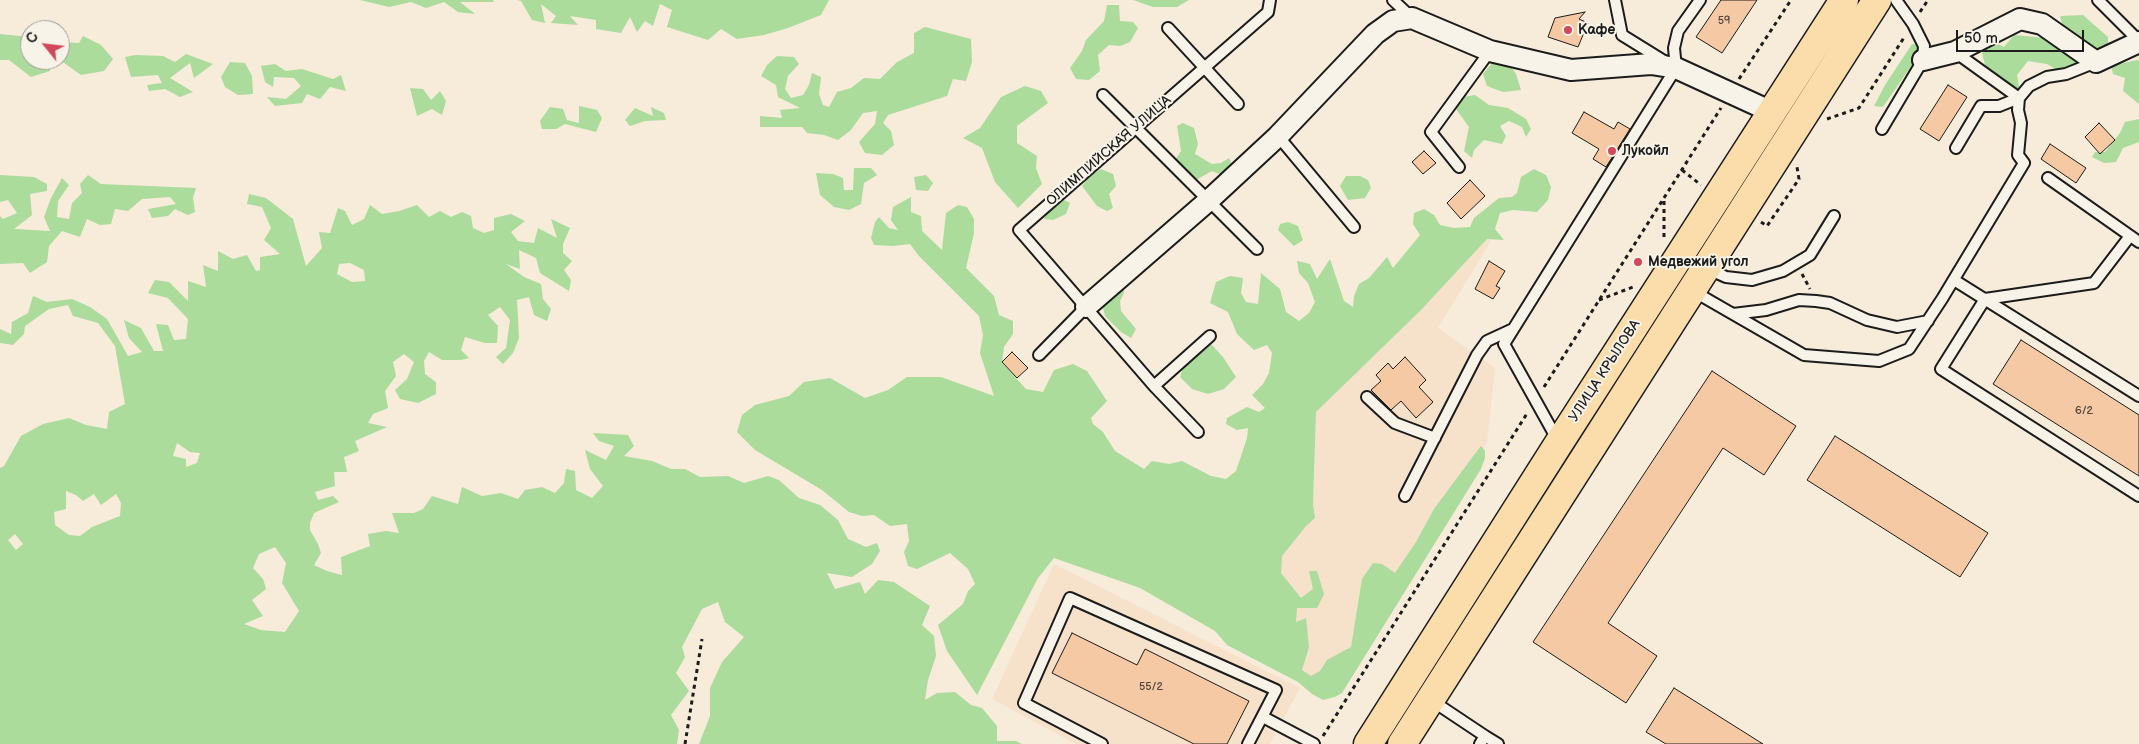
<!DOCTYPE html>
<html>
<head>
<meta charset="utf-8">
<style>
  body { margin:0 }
  #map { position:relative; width:2139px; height:744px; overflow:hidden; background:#f7ebda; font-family:"Balsamiq Sans",sans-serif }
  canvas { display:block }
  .north { position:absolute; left:20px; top:20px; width:50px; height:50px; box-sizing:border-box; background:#f7f3e8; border:1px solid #9f9d96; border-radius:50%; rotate:299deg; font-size:14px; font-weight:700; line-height:20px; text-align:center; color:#1c1c1c }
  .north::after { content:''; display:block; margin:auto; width:18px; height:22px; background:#d1495b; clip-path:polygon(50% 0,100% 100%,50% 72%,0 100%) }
  .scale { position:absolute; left:1956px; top:30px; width:128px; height:22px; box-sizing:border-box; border:2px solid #1c1c1c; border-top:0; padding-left:6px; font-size:15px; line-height:18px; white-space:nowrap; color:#1c1c1c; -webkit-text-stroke:4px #f7f3e8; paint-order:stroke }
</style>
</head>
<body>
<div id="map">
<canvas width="2139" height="744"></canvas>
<div class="north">С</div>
<div class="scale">50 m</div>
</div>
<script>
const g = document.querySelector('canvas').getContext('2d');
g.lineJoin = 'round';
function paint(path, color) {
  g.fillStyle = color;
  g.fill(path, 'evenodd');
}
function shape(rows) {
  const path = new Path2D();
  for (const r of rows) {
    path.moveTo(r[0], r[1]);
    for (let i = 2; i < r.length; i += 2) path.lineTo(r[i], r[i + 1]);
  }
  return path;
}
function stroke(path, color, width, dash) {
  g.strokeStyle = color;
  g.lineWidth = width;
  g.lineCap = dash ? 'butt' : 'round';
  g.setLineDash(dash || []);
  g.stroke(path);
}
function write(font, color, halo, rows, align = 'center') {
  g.font = font + ' "Balsamiq Sans",sans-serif';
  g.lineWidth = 4;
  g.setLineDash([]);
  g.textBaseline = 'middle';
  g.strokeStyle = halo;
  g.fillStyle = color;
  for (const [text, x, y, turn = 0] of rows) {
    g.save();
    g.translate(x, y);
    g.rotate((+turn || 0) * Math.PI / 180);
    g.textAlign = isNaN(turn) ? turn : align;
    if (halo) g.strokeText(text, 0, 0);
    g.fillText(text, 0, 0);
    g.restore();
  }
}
paint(shape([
  [1488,238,1491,241,1438,328,1495,368,1487,443,1344,686,1306,681,1219,631,1313,505,1316,412,1421,310],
  [1054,564,1300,688,1270,744,1076,744,992,699]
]), '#f6e1ca');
paint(shape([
  [360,0,493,0,494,2,460,2,475,14,458,12,444,2,426,8,411,2,389,7],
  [517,0,829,0,821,15,788,28,764,35,737,39,721,29,708,40,667,27,672,10,660,4,653,26,645,21,637,32,630,17,621,33,596,29,596,20,570,16,578,25,551,23,556,16,541,4,545,23,532,20,521,1],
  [1133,0,1189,0,1177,7,1153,7],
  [1107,5,1119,5,1120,21,1133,22,1138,28,1130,42,1120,46,1109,45,1098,55,1100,71,1089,80,1076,79,1070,68,1082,51,1086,40,1104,21],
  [2083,15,2108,37,2108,46,2099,50,2086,48,2063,27,2060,16],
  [925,27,971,39,972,62,966,81,953,79,947,96,888,115,883,123,891,131,894,145,882,155,865,153,859,142,875,124,877,111,863,113,851,130,838,140,824,135,807,133,802,127,760,127,760,116,782,118,780,110,800,108,778,97,776,85,761,76,767,65,777,56,794,57,799,64,788,76,785,89,791,98,803,95,809,85,812,73,821,77,819,94,823,105,829,107,837,92,851,88,864,78,880,79,897,62,914,53,914,33],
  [0,34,30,37,30,60,56,60,48,61,50,71,31,77,9,60,0,60],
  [2014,35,2045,38,2081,59,2077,69,2061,72,2047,64,2028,61,2017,75,2020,91,2002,80,1985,65,1982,53,1994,42,2004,47],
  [83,36,101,45,113,59,104,71,81,75,60,60,60,42,79,43],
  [1912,44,1918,45,1916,59,1883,107,1874,106,1885,85],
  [186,54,213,64,194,78,190,63,170,78,193,92,180,97,165,89,149,91,147,85,162,83,158,75,131,77,125,57,136,55,163,56,175,62],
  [2137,60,2139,61,2139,104,2123,91,2125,78,2113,74,2111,66],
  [230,62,245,63,252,76,253,94,238,95,225,87,221,77],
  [1493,62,1509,64,1516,74,1521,90,1503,92,1487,86,1483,74],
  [275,64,286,71,302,69,333,79,341,75,346,91,330,87,320,99,307,94,302,103,275,106,267,97,286,99,301,86,294,78,274,77,273,87,265,82,261,66],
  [1025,86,1041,91,1048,103,1017,126,1017,143,1037,156,1036,168,1042,184,1018,208,995,182,982,148,963,138,980,128,1001,97],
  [410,88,423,89,431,100,440,91,446,101,442,115,432,109,417,116],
  [1475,95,1489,105,1508,108,1526,119,1531,129,1526,137,1522,127,1509,121,1500,126,1506,136,1502,144,1484,140,1474,150,1472,158,1464,151,1469,127,1456,109,1463,97],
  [579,106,597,110,602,118,596,132,565,124,556,129,542,129,540,121,550,107,563,109,567,120,579,123],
  [651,107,664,113,666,120,645,121,630,126,625,120,635,108,653,116],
  [2139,119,2139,142,2123,148,2116,162,2104,163,2092,157,2095,152,2105,152,2120,133,2125,122],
  [1183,123,1194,128,1198,144,1195,154,1212,164,1221,163,1229,158,1232,165,1222,175,1212,171,1196,180,1183,172,1175,160,1181,151,1177,126],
  [854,168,871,168,877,175,864,183,861,204,849,210,834,207,820,195,816,173,833,174,843,178,844,190,853,190],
  [1101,169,1113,174,1116,186,1109,194,1113,208,1107,211,1097,206,1082,186,1088,178],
  [1534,169,1546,175,1551,187,1548,200,1537,212,1513,210,1500,213,1495,229,1504,240,1487,239,1421,310,1316,412,1313,505,1315,518,1306,526,1282,556,1281,573,1301,598,1313,589,1309,571,1317,571,1324,594,1317,608,1297,608,1296,622,1306,618,1309,647,1302,670,1311,676,1320,671,1327,660,1351,647,1362,579,1373,563,1382,564,1395,573,1416,542,1434,509,1474,455,1481,446,1485,451,1485,458,1481,469,1342,693,1335,697,1323,700,1312,694,1298,682,1227,645,1215,631,1140,588,1054,558,1038,578,977,695,947,651,938,625,963,604,968,591,975,584,968,569,950,553,917,569,908,566,904,552,909,541,907,524,890,526,874,515,862,516,849,512,822,490,755,450,737,432,742,415,755,405,789,396,804,382,830,378,865,398,888,390,907,377,941,377,994,396,980,353,983,335,979,316,919,256,910,244,893,246,874,245,871,238,875,222,879,217,889,228,898,230,891,220,893,207,911,197,911,212,921,216,922,231,942,250,946,213,958,205,967,207,974,219,974,233,966,268,994,296,999,315,1013,321,1013,334,1004,347,1002,363,1026,389,1043,392,1054,370,1073,364,1087,371,1107,401,1091,418,1093,424,1103,432,1115,451,1144,469,1152,461,1169,464,1182,461,1211,476,1226,479,1236,471,1247,438,1248,428,1237,430,1226,424,1227,418,1247,407,1259,412,1265,408,1252,395,1263,384,1269,373,1272,353,1267,345,1254,350,1237,334,1228,312,1210,303,1216,282,1230,276,1243,278,1241,293,1246,302,1258,304,1261,273,1280,289,1286,312,1299,321,1309,313,1315,302,1308,283,1299,273,1297,261,1310,264,1317,279,1330,259,1344,301,1353,307,1354,296,1359,284,1369,278,1387,257,1393,268,1420,235,1413,224,1414,213,1424,209,1434,215,1440,225,1454,228,1470,227,1474,218,1499,198,1512,197,1517,193,1521,177],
  [0,175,34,177,47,184,47,191,30,194,32,215,14,229,50,231,44,217,51,198,62,178,69,185,58,201,57,217,69,219,72,203,82,193,80,184,88,175,101,184,196,188,193,198,195,212,188,215,175,209,168,216,152,218,148,209,176,204,170,197,142,199,128,211,115,209,111,224,100,225,87,219,80,237,62,231,49,246,47,262,30,273,23,263,0,264,0,216,3,219,17,213,8,200,0,202],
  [926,175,933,183,928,191,916,190,914,177],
  [1346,176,1360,176,1368,180,1371,188,1365,198,1348,200,1340,186],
  [249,194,266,198,293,219,306,266,322,248,319,232,330,233,338,208,345,211,352,225,364,219,370,205,382,214,399,211,417,205,429,217,440,211,451,217,462,212,471,216,473,228,484,233,494,230,494,218,511,214,525,221,511,232,518,241,534,243,538,228,557,238,551,219,570,228,563,244,563,253,572,261,564,270,571,280,569,291,540,273,536,258,519,250,520,269,506,264,524,277,541,284,543,299,551,309,547,321,534,315,529,297,517,300,519,338,513,353,503,364,496,357,506,348,510,320,500,307,488,315,498,326,497,343,485,343,465,337,461,350,469,358,461,360,442,360,429,352,424,361,425,374,436,382,436,394,418,403,400,399,395,390,407,379,414,362,404,354,393,362,396,376,385,391,388,408,373,414,368,423,387,427,355,441,359,451,344,457,347,472,334,472,335,486,315,492,318,500,333,496,339,502,314,513,310,523,310,530,318,544,321,553,314,565,327,571,342,575,341,557,370,546,368,534,386,531,399,533,392,513,414,513,423,509,432,496,458,504,462,487,482,496,501,493,518,499,525,490,542,487,555,493,564,483,566,469,575,471,576,490,592,498,603,486,590,469,585,450,606,460,614,446,599,441,593,433,628,435,634,446,624,456,652,461,671,469,685,469,700,477,728,476,744,483,768,476,779,480,799,498,820,505,838,520,848,539,866,547,877,543,880,551,872,564,852,577,827,573,835,589,860,582,865,594,878,580,894,582,930,606,922,625,934,636,936,656,928,680,925,700,937,693,955,692,971,705,982,708,997,726,997,741,1016,741,1022,744,699,744,710,716,710,688,722,662,744,637,725,622,718,602,702,609,682,647,685,657,676,673,689,691,671,715,679,730,677,744,0,744,0,468,4,466,21,436,43,424,69,418,86,425,107,429,109,412,125,404,115,346,98,323,73,316,68,305,49,309,25,326,24,334,13,345,0,343,0,329,11,334,12,322,28,313,33,296,47,302,72,299,90,307,107,319,128,356,142,352,129,338,124,320,141,328,154,351,163,351,156,324,168,325,174,340,186,339,188,319,168,298,148,293,155,280,169,282,188,301,188,281,206,287,203,265,218,271,218,251,233,259,247,255,256,271,260,270,260,257,280,254,264,240,271,228,262,207,247,204],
  [350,263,364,270,365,281,352,282,337,274,339,264],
  [177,443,190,452,200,453,197,463,186,467,186,459,173,456],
  [66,491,76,495,83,501,94,494,101,505,116,494,121,503,120,516,92,527,80,536,69,535,55,525,54,512,66,509],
  [15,534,23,544,16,550,8,540],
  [275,547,286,563,282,583,299,611,285,632,261,630,244,624,263,616,252,600,266,589,263,579,253,568,259,554],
  [1062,199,1070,203,1066,214,1053,220,1044,219,1047,212],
  [1288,222,1298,226,1303,240,1294,246,1278,230,1280,224],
  [1116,285,1124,288,1124,293,1120,301,1121,311,1136,329,1131,338,1121,332,1105,316,1101,299],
  [1210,343,1223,357,1236,377,1224,389,1208,394,1192,389,1180,377,1184,365]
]), '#abdc9c');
const building = shape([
  [1721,0,1757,0,1722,53,1696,37,1721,0],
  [1585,12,1579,19,1588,23,1578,47,1548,37,1555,18,1585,12],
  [1948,85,1967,97,1939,141,1920,129,1948,85],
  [1584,112,1614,129,1618,122,1630,129,1606,167,1593,159,1599,149,1572,133,1584,112],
  [2099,123,2115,140,2100,154,2085,137,2099,123],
  [2050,144,2086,168,2076,183,2041,159,2050,144],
  [1424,151,1436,163,1423,174,1412,162,1424,151],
  [1470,180,1485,196,1461,219,1447,203,1470,180],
  [1489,261,1505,271,1496,286,1500,288,1493,299,1475,289,1489,261],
  [2021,340,2139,415,2139,476,1993,384,2021,340],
  [1012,352,1028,368,1017,378,1002,362,1012,352],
  [1405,357,1426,380,1419,387,1433,402,1416,418,1401,401,1391,410,1371,390,1381,381,1376,375,1388,363,1393,369,1405,357],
  [1712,371,1796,426,1764,475,1723,448,1608,623,1657,656,1626,703,1533,642,1712,371],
  [1835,436,1988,533,1960,577,1807,480,1835,436],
  [1072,633,1137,665,1145,649,1249,701,1227,744,1194,744,1052,673,1072,633],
  [1674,688,1763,744,1666,744,1646,732,1674,688]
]);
paint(building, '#f5c9a4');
stroke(building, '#1c1c1c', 1);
const lane = shape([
  [1393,0,1412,18],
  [1615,0,1622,35,1664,61],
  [2098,0,2139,41],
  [1168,28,1238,104],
  [1955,52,2019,98],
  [1103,95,1257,249],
  [1882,129,1923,60,1924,46,1913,24,1896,0],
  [1278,136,1354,227],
  [1956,148,1981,106,1999,106,2019,98,2029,86,2047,77,2066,74,2096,62],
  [1459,167,1431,132,1490,51],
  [2048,178,2139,242],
  [2130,236,2094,283,1985,299,1941,369,2139,496],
  [1708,269,1726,277,1752,280,1783,271,1810,255,1834,216],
  [1954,280,2139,396],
  [1693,291,1804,355,1879,361,1909,349,1942,299,2024,163,2018,155,2021,123,2018,110,2019,98],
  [1733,314,1766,310,1799,300,1816,301,1830,303,1867,320,1897,327,1928,321],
  [1039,355,1086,307],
  [1154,386,1210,336],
  [1367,397,1395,423,1435,438],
  [1198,432,1154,386,1019,230,1268,12,1270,0],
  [1557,439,1504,344,1676,68,1674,48,1678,31,1700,0],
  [1405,496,1477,355,1487,341,1513,329],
  [1431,700,1485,736],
  [1263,717,1314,744],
  [1102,744,1024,703,1070,598,1276,690,1248,744],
  [1480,744,1485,736,1498,744]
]);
const street = shape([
  [1923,60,1955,52,2020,19,2042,24,2096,62,2139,42],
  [1086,307,1208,201,1278,136,1375,34,1393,21,1412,18,1490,51,1571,70,1651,64,1676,68,1772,112]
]);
const primary = shape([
  [1368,744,1559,443,1844,0],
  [1402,744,1877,0]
]);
stroke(lane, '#1c1c1c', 14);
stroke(street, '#1c1c1c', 24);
stroke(primary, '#1c1c1c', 31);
stroke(shape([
  [1920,12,1928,0],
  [1739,79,1791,0],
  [1827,119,1859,108,1905,36],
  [1682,170,1701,185],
  [1761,222,1767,226,1799,179,1797,167],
  [1664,237,1664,199],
  [1802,274,1810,289],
  [1599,300,1633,287],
  [1544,387,1721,108],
  [1323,736,1528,412],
  [685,744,702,639]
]), '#1c1c1c', 3, [4, 4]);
stroke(lane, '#f7f3e8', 10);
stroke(street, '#f7f3e8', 20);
stroke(primary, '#faddab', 28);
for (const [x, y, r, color] of [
  [1568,30,5,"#d1495b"],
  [1612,151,5,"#d1495b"],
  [1638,262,5,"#d1495b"]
]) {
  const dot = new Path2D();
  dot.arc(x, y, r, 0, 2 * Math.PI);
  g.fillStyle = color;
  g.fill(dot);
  stroke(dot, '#f7f3e8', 2);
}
write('11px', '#52473e', null, [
  ["59",1724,21],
  ["6/2",2084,411],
  ["55/2",1151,687]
]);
write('bold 14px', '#1c1c1c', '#f7f3e8', [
  ["Кафе",1578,30],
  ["Лукойл",1622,151],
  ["Медвежий угол",1648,262]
], 'left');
write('14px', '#1c1c1c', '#f7f3e8', [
  ["ОЛИМПИЙСКАЯ УЛИЦА",1109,151,-41],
  ["УЛИЦА КРЫЛОВА",1605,371,-57]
]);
</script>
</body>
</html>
